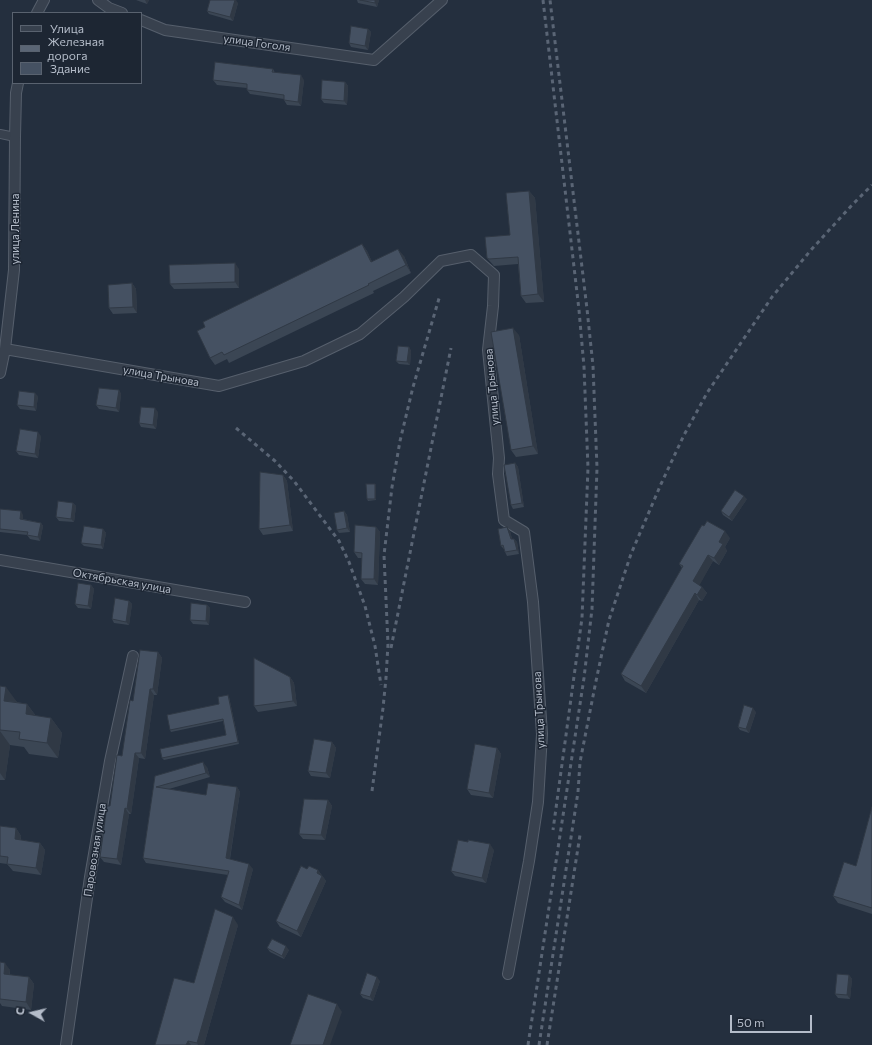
<!DOCTYPE html>
<html>
<head>
<meta charset="utf-8">
<style>
  body { margin:0 }
  #map { position:relative; width:872px; height:1045px; overflow:hidden; background:#242f3e; font-family:Commissioner,sans-serif }
  canvas { display:block }
  .legend { position:absolute; left:12px; top:12px; width:130px; height:72px; box-sizing:border-box; background:#1d2633; border:1px solid #59626f; margin:0; padding:5px 7px; list-style:none; font-size:12px; color:#b4bcc9 }
  .legend li { display:flex; align-items:center; gap:8px; height:20px }
  .legend b { width:20px; border:1px solid #59626f }
  .north { position:absolute; left:12px; top:993px; width:40px; height:40px; -webkit-text-stroke:3px #1d2633; paint-order:stroke; rotate:278deg; font-size:11px; font-weight:700; line-height:16px; text-align:center; color:#b4bcc9 }
  .north::after { content:''; display:block; margin:auto; width:14px; height:18px; background:#b4bcc9; clip-path:polygon(50% 0,100% 100%,50% 72%,0 100%) }
  .scale { position:absolute; left:730px; top:1015px; width:82px; height:18px; box-sizing:border-box; border:2px solid #b4bcc9; border-top:0; padding-left:5px; font-size:12px; line-height:14px; white-space:nowrap; color:#b4bcc9; -webkit-text-stroke:3px #1d2633; paint-order:stroke }
</style>
</head>
<body>
<div id="map">
<canvas width="872" height="1045"></canvas>
<ul class="legend">
<li><b style="height:5px;background:#38414e"></b>Улица</li>
<li><b style="height:5px;background:#5a6575"></b>Железная дорога</li>
<li><b style="height:11px;background:#455162"></b>Здание</li>
</ul>
<div class="north">С</div>
<div class="scale">50 m</div>
</div>
<script>
const g = document.querySelector('canvas').getContext('2d');
g.lineJoin = 'round';
function shape(rows) {
  const path = new Path2D();
  for (const r of rows) {
    path.moveTo(r[0], r[1]);
    for (let i = 2; i < r.length; i += 2) path.lineTo(r[i], r[i + 1]);
  }
  return path;
}
function stroke(path, color, width, dash) {
  g.strokeStyle = color;
  g.lineWidth = width;
  g.lineCap = dash ? 'butt' : 'round';
  g.setLineDash(dash || []);
  g.stroke(path);
}
function paint(path, color) {
  g.fillStyle = color;
  g.fill(path, 'evenodd');
}
function write(font, color, halo, rows, align = 'center') {
  g.font = font + ' Commissioner,sans-serif';
  g.lineWidth = 3;
  g.setLineDash([]);
  g.textBaseline = 'middle';
  g.strokeStyle = halo;
  g.fillStyle = color;
  for (const [text, x, y, turn = 0] of rows) {
    g.save();
    g.translate(x, y);
    g.rotate((+turn || 0) * Math.PI / 180);
    g.textAlign = isNaN(turn) ? turn : align;
    if (halo) g.strokeText(text, 0, 0);
    g.fillText(text, 0, 0);
    g.restore();
  }
}
const pedestrian = shape([
  [0,134,15,137]
]);
const minor = shape([
  [98,0,109,8,122,13],
  [37,13,44,0],
  [141,20,165,30,374,60,442,0],
  [5,349,219,386,304,361,360,334,404,297,441,261,471,255,494,275,493,306,488,350,499,458,498,474,504,520,524,532,533,602,542,734,538,802,529,861,508,974],
  [0,373,5,349,14,270,15,137,16,93,18,83],
  [0,560,245,602],
  [66,1045,90,877,110,761,133,656]
]);
stroke(pedestrian, '#565f6c', 10);
stroke(minor, '#565f6c', 12);
stroke(pedestrian, '#38414e', 8);
stroke(minor, '#38414e', 10);
stroke(shape([
  [543,0,579,310,584,367,588,468,582,618,553,830],
  [236,428,275,461,294,481,339,541,349,562,365,606,375,646,381,685],
  [391,648,451,348],
  [372,791,383,708,386,678,388,644,384,555,392,487,400,441,413,387,440,295],
  [528,1045,584,678,592,609,597,468,593,366,587,309,550,0],
  [539,1045,578,792,580,762,596,681,609,620,631,554,661,484,684,435,707,393,772,297,811,250,852,205,872,185],
  [547,1045,580,835]
]), '#5a6575', 3, [4, 4]);
paint(shape([
  [136,0,149,0,147,4],
  [357,0,379,0,377,7,358,3],
  [238,3,233,21,209,14,207,11],
  [368,29,371,32,368,50,351,47,349,43],
  [273,69,275,73,304,80,301,106,287,105,284,100,284,99,250,94,247,90,247,88,217,85,213,80],
  [345,82,348,86,347,105,324,103,321,99],
  [529,191,535,198,544,302,526,303,521,296,518,264,494,266,487,258,510,235],
  [362,244,367,251,372,262,404,256,411,273,373,291,374,293,229,363,227,359,215,365,210,358,205,327],
  [239,269,239,288,174,289,170,284],
  [132,283,136,289,137,313,113,314,109,308],
  [519,335,538,454,516,457,511,450],
  [409,347,411,351,410,365,399,364,396,361],
  [119,390,121,394,119,412,99,409,96,405],
  [38,396,36,411,20,409,17,405],
  [158,412,156,429,141,427,139,423],
  [41,436,38,458,19,455,16,451],
  [515,463,518,467,524,507,513,509,511,505],
  [283,475,287,481,293,531,263,535,259,529],
  [375,484,376,485,376,500,368,501,367,499],
  [747,499,732,521,723,515,721,511],
  [73,503,76,506,74,522,59,521,56,517],
  [0,509,23,515,23,519,41,523,43,526,40,541,30,539,27,535,0,532],
  [344,511,347,515,350,532,339,533,337,530],
  [376,527,380,532,378,585,365,584,361,579,362,558,358,558,354,552],
  [103,529,106,533,103,549,84,546,81,543],
  [510,531,512,539,514,539,517,542,519,554,507,556,505,552,504,549,501,546],
  [730,538,725,547,727,551,719,565,713,561,699,585,702,587,707,593,702,601,699,600,646,693,625,681,621,674,682,568,679,564],
  [91,585,94,589,91,609,78,608,75,604],
  [129,601,132,604,129,625,114,623,112,619],
  [207,605,210,608,209,625,193,624,190,620],
  [158,652,162,658,157,695,154,695,145,759,139,758,131,814,129,814,121,865,104,862,100,857,110,806,122,756],
  [290,677,294,683,297,706,258,712,254,706],
  [0,686,17,702,27,704,36,716,51,718,62,733,58,758,29,754,24,747,10,745,5,780,0,780],
  [229,697,239,744,164,760,162,758,226,735,223,721,171,732,170,730,219,704],
  [756,712,749,733,740,730,738,727],
  [332,742,336,748,330,778,311,776,308,771],
  [497,748,501,754,493,798,471,795,467,789],
  [207,767,210,777,169,789,206,795,237,787,240,792,230,859,253,869,242,910,225,902,221,897,228,875,146,863,143,858,155,776],
  [328,800,332,806,325,840,303,839,299,834],
  [872,807,872,914,838,903,833,896,856,866],
  [0,826,16,828,21,836,21,840,40,843,45,850,41,875,13,871,7,864,0,863],
  [494,850,486,883,455,876,451,871],
  [307,869,318,870,326,881,301,937,280,927,276,921],
  [238,925,204,1045,155,1045,194,983],
  [267,948,289,950,284,959,270,952],
  [0,962,10,970,10,975,29,977,34,984,31,1010,2,1006,0,1003],
  [849,975,852,979,850,999,838,998,835,994],
  [380,981,373,1001,363,998,360,994]
]), '#3b4654');
paint(shape([
  [145,0,149,0,147,4],
  [235,0,236,0,238,3,233,21,230,17],
  [375,0,379,0,377,7,375,3],
  [368,29,371,32,368,50,365,46],
  [301,75,304,80,301,106,298,102],
  [345,82,348,86,347,105,344,101],
  [529,191,535,198,544,302,538,294],
  [362,244,367,251,376,270,371,262],
  [398,249,404,256,411,273,406,265],
  [235,263,239,269,239,288,235,282],
  [132,283,136,289,137,313,133,307],
  [513,328,519,335,538,454,533,446],
  [409,347,411,351,410,365,407,362],
  [119,390,121,394,119,412,116,408],
  [35,393,38,396,36,411,34,407],
  [155,408,158,412,156,429,153,425],
  [38,432,41,436,38,458,35,454],
  [515,463,518,467,524,507,522,503],
  [283,475,287,481,293,531,290,525],
  [375,484,376,485,376,500,375,499],
  [744,496,747,499,732,521,729,517],
  [73,503,76,506,74,522,71,519],
  [21,511,23,515,23,523,20,519],
  [344,511,347,515,350,532,347,528],
  [41,523,43,526,40,541,38,537],
  [376,527,380,532,378,585,374,579],
  [507,527,510,531,513,543,511,539],
  [103,529,106,533,103,549,101,545],
  [725,531,730,538,725,547,727,551,719,565,714,558,719,542],
  [514,539,517,542,519,554,517,550],
  [708,555,713,561,698,588,693,581],
  [91,585,94,589,91,609,88,606],
  [702,587,707,593,702,601,697,595],
  [695,593,699,600,646,693,641,686],
  [129,601,132,604,129,625,126,622],
  [207,605,210,608,209,625,206,621],
  [158,652,162,658,157,695,153,689],
  [290,677,294,683,297,706,293,701],
  [6,687,17,702,4,701],
  [150,689,154,695,145,759,141,753],
  [228,695,229,697,239,744,238,742],
  [27,704,38,719,26,714],
  [753,708,756,712,749,733,746,729],
  [51,718,62,733,58,758,47,743],
  [0,731,10,745,5,780,0,773],
  [332,742,336,748,330,778,326,773],
  [497,748,501,754,493,798,489,793],
  [135,753,139,758,131,814,127,809],
  [203,762,207,767,210,777,206,773],
  [237,787,240,792,229,863,226,858],
  [328,800,332,806,325,840,321,835],
  [125,808,129,814,121,865,117,859],
  [16,828,21,836,20,847,15,839],
  [40,843,45,850,41,875,36,868],
  [490,844,494,850,486,883,482,878],
  [249,864,253,869,242,910,239,905],
  [318,870,326,881,301,937,297,931],
  [233,917,238,925,204,1045,198,1045,197,1043],
  [286,946,289,950,284,959,282,956],
  [5,963,10,970,9,981,4,974],
  [849,975,852,979,850,999,847,995],
  [29,977,34,984,31,1010,26,1002],
  [377,977,380,981,373,1001,370,997],
  [337,1004,342,1012,330,1045,323,1045],
  [188,1041,191,1045,186,1045]
]), '#303945');
const building = shape([
  [210,0,235,0,230,17,207,11,210,0],
  [360,0,375,0,375,3,360,0],
  [351,26,368,29,365,46,349,43,351,26],
  [215,62,273,69,272,72,301,75,298,102,284,100,284,95,247,90,247,84,213,80,215,62],
  [322,80,345,82,344,101,321,99,322,80],
  [529,191,538,294,521,296,518,257,489,259,487,258,485,237,510,235,506,193,529,191],
  [362,244,371,262,398,249,406,265,368,284,369,285,224,355,222,352,210,358,197,331,205,327,203,322,362,244],
  [235,263,235,282,170,284,169,265,235,263],
  [132,283,133,307,109,308,108,285,132,283],
  [513,328,533,446,511,450,491,332,513,328],
  [398,346,409,347,407,362,396,361,398,346],
  [99,388,119,390,116,408,96,405,99,388],
  [19,391,35,393,34,407,17,405,19,391],
  [141,407,155,408,153,425,139,423,141,407],
  [20,429,38,432,35,454,16,451,20,429],
  [515,463,522,503,511,505,504,465,515,463],
  [260,472,283,475,290,525,259,529,260,472],
  [366,484,375,484,375,499,367,499,366,484],
  [735,490,744,496,729,517,721,511,735,490],
  [58,501,73,503,71,519,56,517,58,501],
  [0,509,21,511,20,519,41,523,38,537,27,535,28,532,0,529,0,509],
  [344,511,347,528,337,530,334,513,344,511],
  [707,521,725,531,719,542,723,544,714,558,708,555,693,581,702,587,697,595,695,593,641,686,621,674,683,566,679,564,702,525,704,526,707,521],
  [355,525,376,527,374,579,361,579,362,553,354,552,355,525],
  [84,526,103,529,101,545,81,543,84,526],
  [507,527,511,539,514,539,517,550,505,552,503,545,501,546,498,529,507,527],
  [78,583,91,585,88,606,75,604,78,583],
  [115,598,129,601,126,622,112,619,115,598],
  [191,603,207,605,206,621,190,620,191,603],
  [140,650,158,652,153,689,150,689,141,753,135,753,127,809,125,808,117,859,100,857,107,806,110,806,117,755,122,756,130,700,133,701,140,650],
  [254,658,290,677,293,701,254,706,254,658],
  [0,686,6,687,4,701,27,704,26,714,51,718,47,743,19,739,20,732,0,730,0,686],
  [228,695,238,742,162,758,160,749,226,735,223,719,170,730,167,715,219,704,218,697,228,695],
  [744,705,753,708,746,729,738,727,744,705],
  [314,739,332,742,326,773,308,771,314,739],
  [475,744,497,748,489,793,467,789,475,744],
  [203,762,206,773,156,787,206,795,208,783,237,787,226,858,249,864,239,905,221,897,229,871,143,858,155,776,203,762],
  [304,799,328,800,321,835,299,834,304,799],
  [872,807,872,908,833,896,844,862,856,866,872,807],
  [0,826,16,828,15,839,40,843,36,868,7,864,8,857,0,856,0,826],
  [458,840,468,842,468,840,490,844,482,878,451,871,458,840],
  [301,866,307,869,309,866,318,870,317,873,322,876,297,931,276,921,301,866],
  [215,909,233,917,197,1043,188,1041,186,1045,155,1045,174,978,194,983,215,909],
  [272,939,286,946,282,956,267,948,272,939],
  [0,962,5,963,4,974,29,977,26,1002,0,999,0,962],
  [367,973,377,977,370,997,360,994,367,973],
  [837,974,849,975,847,995,835,994,837,974],
  [308,994,337,1004,323,1045,290,1045,308,994]
]);
paint(building, '#455162');
stroke(building, '#303945', 1);
write('11px', '#b4bcc9', '#1d2633', [
  ["улица Гоголя",257,43,8],
  ["улица Ленина",15,229,-90],
  ["улица Трынова",161,376,10],
  ["улица Трынова",492,387,-95],
  ["Октябрьская улица",122,581,10],
  ["улица Трынова",539,710,-93],
  ["Паровозная улица",95,850,-81]
]);
</script>
</body>
</html>
